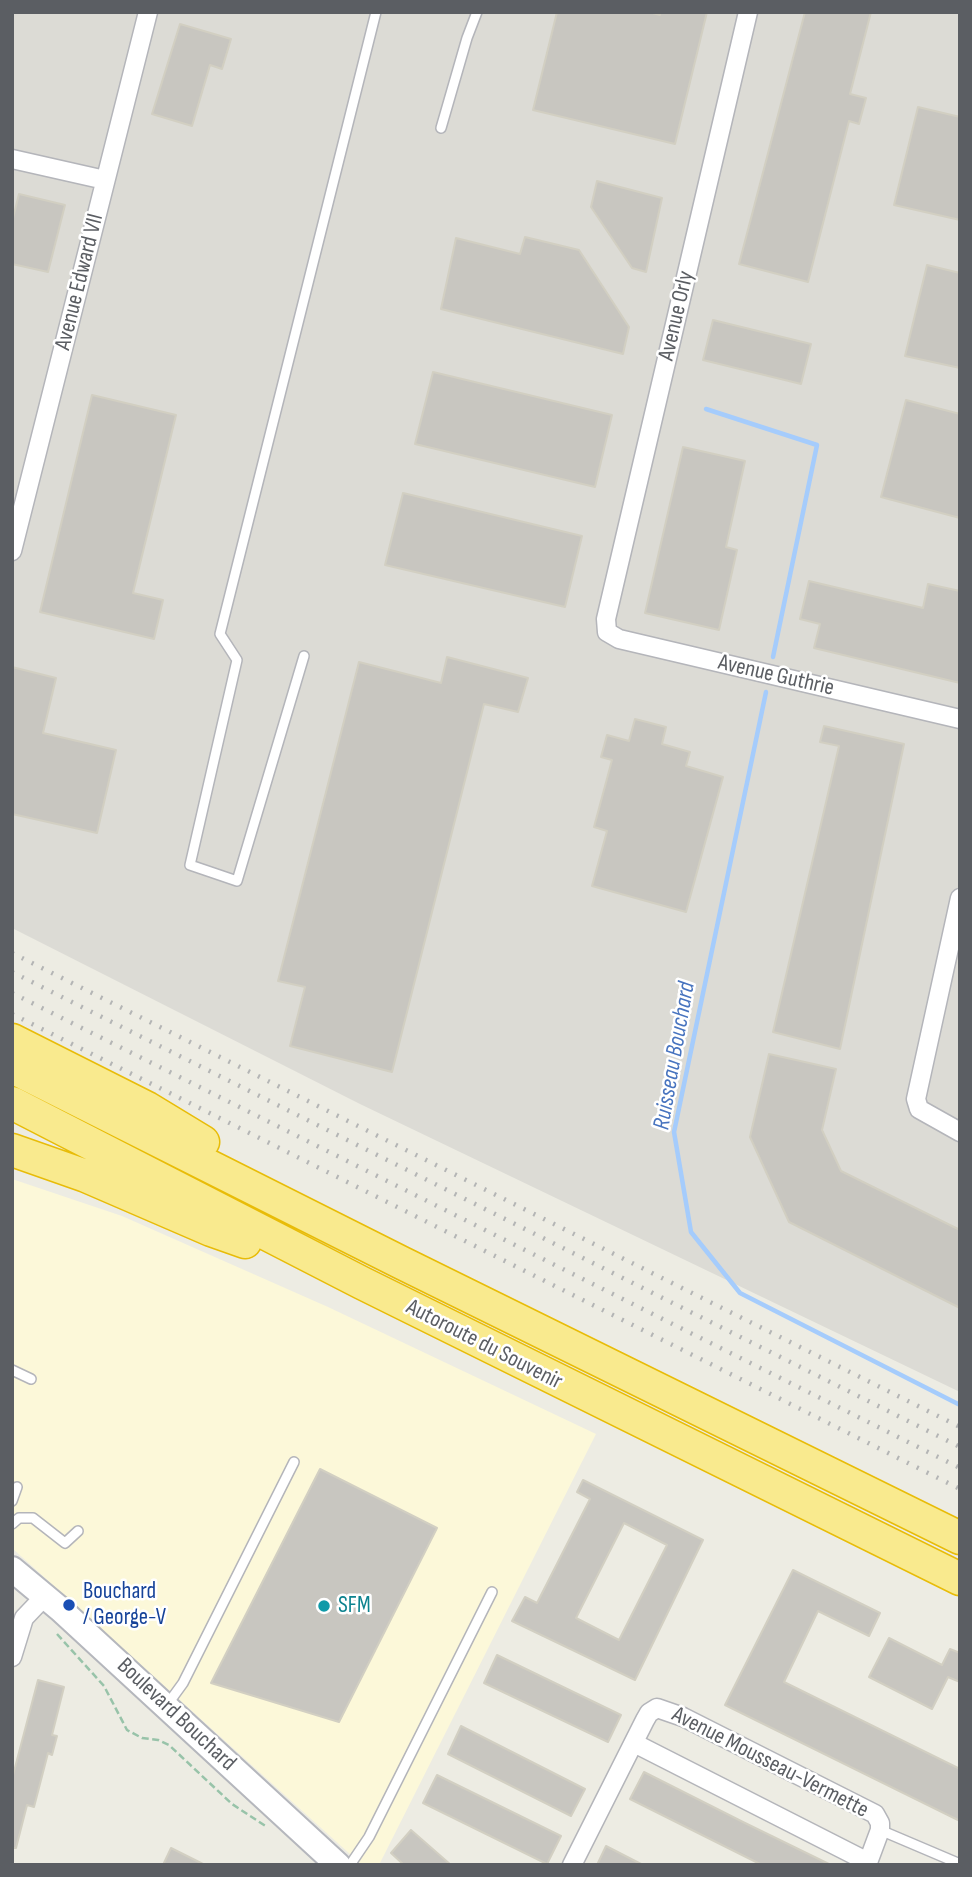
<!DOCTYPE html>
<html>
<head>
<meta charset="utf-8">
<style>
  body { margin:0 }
  #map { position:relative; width:972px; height:1877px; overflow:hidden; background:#edece3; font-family:"Sofia Sans Condensed",sans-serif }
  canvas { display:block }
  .frame { position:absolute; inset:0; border:14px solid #5b5e63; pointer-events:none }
</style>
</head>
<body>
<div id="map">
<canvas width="972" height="1877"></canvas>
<div class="frame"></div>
</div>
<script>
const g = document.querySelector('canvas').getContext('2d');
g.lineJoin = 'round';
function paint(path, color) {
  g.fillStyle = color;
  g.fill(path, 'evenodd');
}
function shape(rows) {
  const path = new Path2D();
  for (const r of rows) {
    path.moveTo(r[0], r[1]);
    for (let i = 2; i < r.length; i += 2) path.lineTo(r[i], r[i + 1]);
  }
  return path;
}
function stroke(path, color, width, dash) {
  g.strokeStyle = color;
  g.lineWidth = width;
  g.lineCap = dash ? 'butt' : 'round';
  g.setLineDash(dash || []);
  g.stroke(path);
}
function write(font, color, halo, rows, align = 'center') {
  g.font = font + ' "Sofia Sans Condensed",sans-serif';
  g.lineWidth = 5;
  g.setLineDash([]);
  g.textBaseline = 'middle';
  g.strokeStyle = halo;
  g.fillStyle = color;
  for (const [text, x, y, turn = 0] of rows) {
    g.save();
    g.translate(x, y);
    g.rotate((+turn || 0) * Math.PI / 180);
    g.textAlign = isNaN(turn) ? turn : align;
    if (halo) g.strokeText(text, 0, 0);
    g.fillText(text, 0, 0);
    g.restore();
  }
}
paint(shape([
  [12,1179,122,1216,328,1307,596,1434,379,1865,362,1865,12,1548]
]), '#fcf8d9');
paint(shape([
  [12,12,960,12,960,1392,360,1104,12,928]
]), '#dcdbd5');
stroke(shape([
  [706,409,817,445,773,657],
  [766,692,674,1132,691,1232,740,1293,960,1405]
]), '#a5ccfc', 4.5);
const building = shape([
  [557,12,649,12,660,15,660,12,707,12,675,144,533,110,557,12],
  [805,12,871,12,850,94,866,98,859,124,849,121,808,282,739,264,805,12],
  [180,24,231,39,222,69,210,65,192,126,152,114,180,24],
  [918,107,960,117,960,220,894,205,918,107],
  [597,181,662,198,646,272,632,268,591,207,597,181],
  [19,194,65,205,48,272,12,264,12,222,19,194],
  [525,237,579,250,629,327,623,354,441,309,456,238,520,254,525,237],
  [927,265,960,273,960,368,905,356,927,265],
  [713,320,811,344,801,384,703,360,713,320],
  [433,372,612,415,595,487,415,444,433,372],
  [92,395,176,415,133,593,163,600,154,639,40,612,92,395],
  [906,400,960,414,960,518,881,497,906,400],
  [683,447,745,461,726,547,737,550,719,630,645,613,683,447],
  [403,493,582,536,565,607,385,565,403,493],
  [809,581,923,608,928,584,960,591,960,683,814,648,820,624,800,619,809,581],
  [447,657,528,678,518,712,484,704,392,1072,290,1046,305,987,278,981,359,662,441,683,447,657],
  [12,667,56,678,43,733,116,750,97,833,12,814,12,667],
  [635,719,666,727,662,744,690,752,686,766,723,777,686,912,592,886,607,831,594,827,612,760,601,757,607,735,629,741,635,719],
  [824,726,904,744,840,1049,773,1032,839,746,820,742,824,726],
  [769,1054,836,1069,822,1130,841,1171,960,1230,960,1308,789,1222,750,1137,769,1054],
  [320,1469,437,1528,339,1722,211,1683,320,1469],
  [583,1480,703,1540,635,1680,512,1621,525,1597,537,1603,590,1499,577,1492,583,1480],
  [624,1523,667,1545,619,1640,576,1618,624,1523],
  [793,1570,880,1613,869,1636,818,1611,784,1682,960,1769,960,1821,725,1705,793,1570],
  [889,1638,942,1665,950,1649,960,1653,960,1682,948,1677,932,1709,869,1677,889,1638],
  [497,1655,621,1715,608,1742,484,1683,497,1655],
  [38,1680,64,1687,52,1735,57,1736,52,1755,48,1753,34,1807,27,1805,16,1848,12,1848,12,1779,38,1680],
  [461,1726,585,1789,571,1816,448,1754,461,1726],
  [644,1772,743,1822,831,1865,762,1865,630,1799,644,1772],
  [437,1775,561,1836,547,1864,423,1803,437,1775],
  [411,1830,451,1865,404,1865,391,1853,411,1830],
  [606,1846,643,1865,597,1865,606,1846],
  [171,1848,205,1865,163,1865,171,1848]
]);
paint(building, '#c8c6c0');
stroke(building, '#d2cfc2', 2);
const service = shape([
  [441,128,467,38,477,12],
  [304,656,237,881,190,865,237,660,220,634,376,12],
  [12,1370,31,1379],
  [12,1501,17,1487],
  [12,1524,19,1518,33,1518,65,1543,78,1531],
  [167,1705,183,1683,294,1462],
  [880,1830,960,1864],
  [350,1865,369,1837,492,1592]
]);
const minor = shape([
  [748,12,606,619,607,632,619,639,960,719],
  [12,159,105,180],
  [12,551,148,12],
  [960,898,916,1099,919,1109,960,1132],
  [12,1657,24,1618,45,1596],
  [634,1743,868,1862],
  [572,1865,645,1720,649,1713,657,1708,683,1717,875,1814,880,1823,880,1830,867,1865]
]);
const secondary = shape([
  [12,1569,60,1609,338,1865]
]);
const motorway = shape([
  [12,1040,147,1108,203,1142],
  [12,1067,402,1263,960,1538],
  [12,1103,362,1283,960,1579],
  [12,1150,86,1176,211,1230,245,1242]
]);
stroke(service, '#b4b5ba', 12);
stroke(minor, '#b4b5ba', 21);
stroke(secondary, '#b5b7bd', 28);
stroke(motorway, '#e8bc08', 35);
stroke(shape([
  [57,1634,104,1686,127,1730,142,1738,158,1740,169,1745,232,1804,267,1827]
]), '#98c3a9', 2.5, [7, 3.5]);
stroke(service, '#fff', 9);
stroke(minor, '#fff', 18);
stroke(secondary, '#fff', 24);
stroke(motorway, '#f9ea8e', 32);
stroke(shape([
  [12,953,960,1427],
  [12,972,960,1447],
  [12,993,960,1468],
  [12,1014,960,1489]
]), '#b4b5b5', 4.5, [2, 9]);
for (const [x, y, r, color] of [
  [69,1605,7,"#1a4fb4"],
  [324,1606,7,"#0f9aa8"]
]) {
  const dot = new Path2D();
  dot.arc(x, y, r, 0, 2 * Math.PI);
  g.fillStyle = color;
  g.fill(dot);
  stroke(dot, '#fff', 2.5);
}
write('23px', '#5b5e63', '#fff', [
  ["Avenue Edward VII",80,282,-76],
  ["Avenue Orly",677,316,-77],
  ["Avenue Guthrie",776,676,13],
  ["Autoroute du Souvenir",484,1345,27],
  ["Boulevard Bouchard",176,1715,43],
  ["Avenue Mousseau-Vermette",770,1763,27]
]);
write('23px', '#164399', '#fff', [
  ["Bouchard",83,1592],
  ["/ George-V",83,1618]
], 'left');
write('23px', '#0d838f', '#fff', [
  ["SFM",338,1606]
], 'left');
write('italic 24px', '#4874bf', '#fff', [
  ["Ruisseau Bouchard",675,1056,-80]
]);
</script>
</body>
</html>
